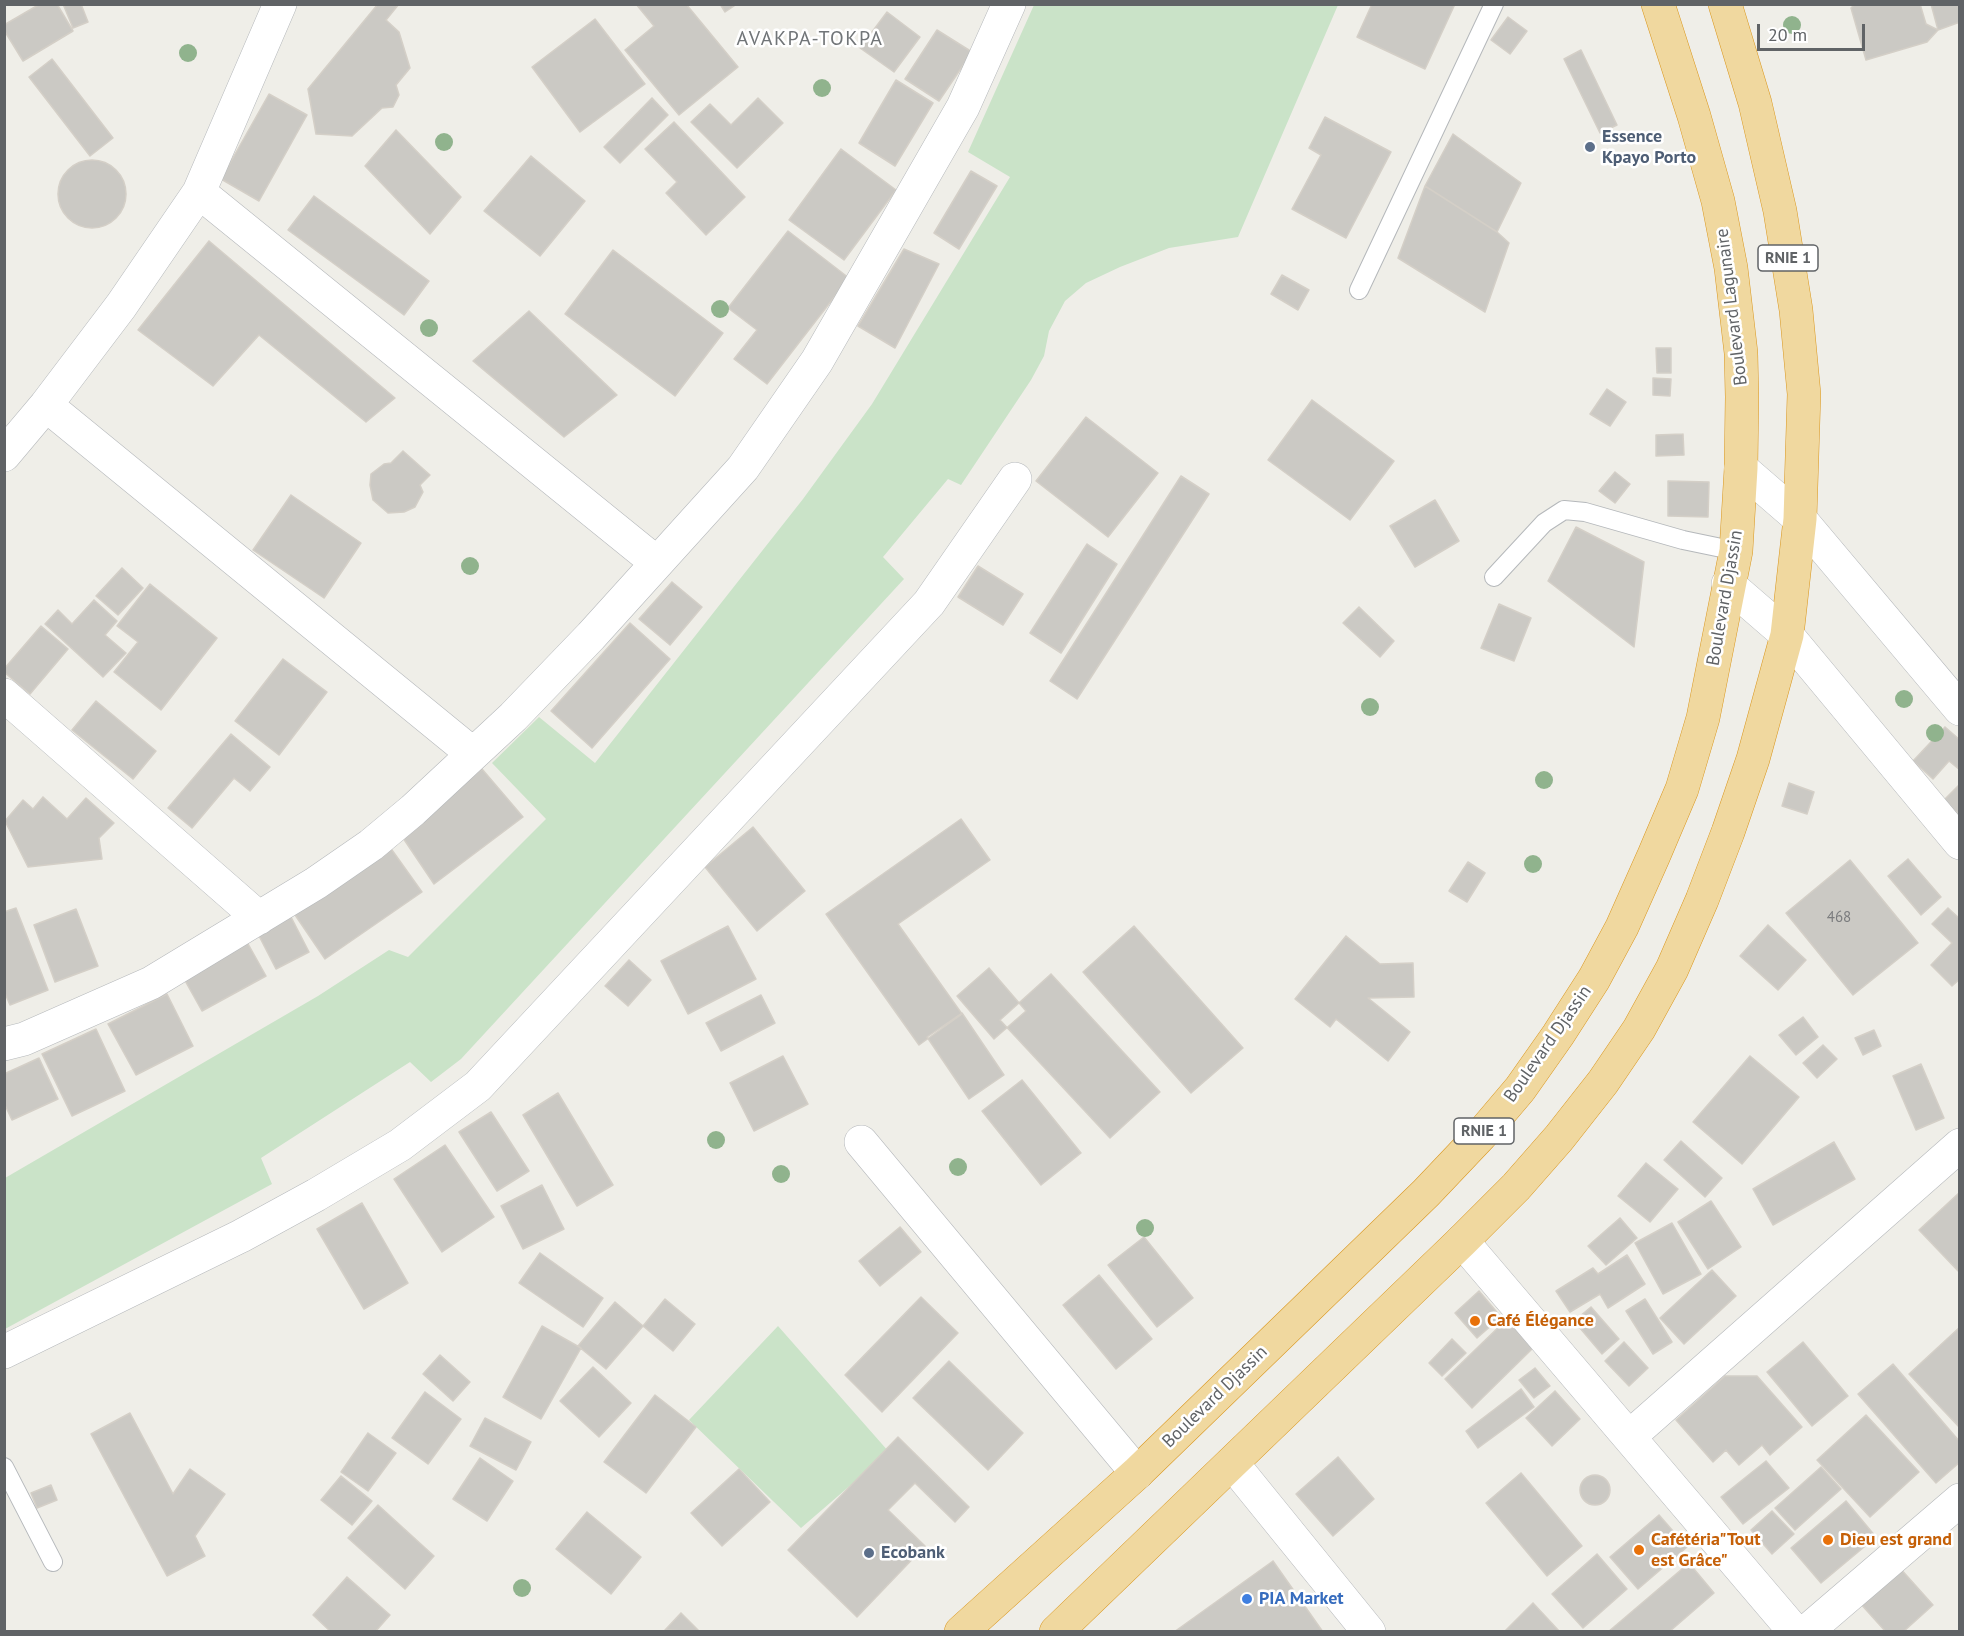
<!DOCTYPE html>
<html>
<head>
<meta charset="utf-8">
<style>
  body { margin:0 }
  #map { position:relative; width:1964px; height:1636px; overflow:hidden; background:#efeee8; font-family:"PT Sans",sans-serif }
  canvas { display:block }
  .frame { position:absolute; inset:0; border:6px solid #606366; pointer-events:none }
  .scale { position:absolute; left:1757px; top:24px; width:108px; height:27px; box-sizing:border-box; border:3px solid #606366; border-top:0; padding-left:8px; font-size:18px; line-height:21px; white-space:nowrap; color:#606366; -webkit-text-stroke:4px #fff; paint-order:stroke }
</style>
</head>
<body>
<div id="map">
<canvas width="1964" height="1636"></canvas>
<div class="frame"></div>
<div class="scale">20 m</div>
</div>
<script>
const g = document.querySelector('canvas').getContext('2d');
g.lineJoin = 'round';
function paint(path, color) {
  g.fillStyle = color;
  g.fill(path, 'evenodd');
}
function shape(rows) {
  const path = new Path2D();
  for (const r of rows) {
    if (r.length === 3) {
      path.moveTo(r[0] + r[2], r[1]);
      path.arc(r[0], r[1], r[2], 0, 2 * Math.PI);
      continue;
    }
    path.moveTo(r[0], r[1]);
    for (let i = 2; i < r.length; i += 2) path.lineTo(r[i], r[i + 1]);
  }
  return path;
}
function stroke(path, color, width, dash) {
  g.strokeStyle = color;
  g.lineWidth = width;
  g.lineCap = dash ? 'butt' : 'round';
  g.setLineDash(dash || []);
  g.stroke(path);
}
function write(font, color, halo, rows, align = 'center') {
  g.font = font + ' "PT Sans",sans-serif';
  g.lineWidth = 5;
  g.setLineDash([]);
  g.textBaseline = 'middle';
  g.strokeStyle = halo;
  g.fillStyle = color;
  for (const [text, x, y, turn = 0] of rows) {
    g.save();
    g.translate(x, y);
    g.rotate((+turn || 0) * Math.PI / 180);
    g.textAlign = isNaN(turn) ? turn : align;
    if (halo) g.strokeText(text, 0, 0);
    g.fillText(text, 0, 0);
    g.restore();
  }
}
paint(shape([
  [1034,5,1338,5,1238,237,1169,248,1120,267,1086,283,1065,301,1049,331,1044,356,1031,380,961,485,948,479,883,557,904,579,461,1059,431,1082,410,1062,261,1158,272,1184,5,1329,5,1178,318,996,389,950,408,957,546,819,492,763,539,717,595,763,803,499,872,404,1010,177,968,152],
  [778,1326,889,1452,801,1528,689,1420]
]), '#cae3c8');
const building = shape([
  [40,4,57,4,73,31,23,61,4,30,4,25,40,4],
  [63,4,81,4,88,22,73,28,63,4],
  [378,4,399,4,386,20,399,32,410,68,396,85,399,95,393,107,382,108,352,136,316,134,308,89,378,4],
  [636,4,686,4,738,67,679,115,625,50,654,26,636,4],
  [720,4,737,4,725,12,720,4],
  [1372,4,1455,4,1425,69,1357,37,1372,4],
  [1855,4,1920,4,1926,24,1938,30,1927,42,1866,60,1851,8,1855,4],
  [1931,4,1960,4,1960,22,1938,30,1931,4],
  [887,12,920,37,894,72,860,48,887,12],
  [1508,17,1527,31,1510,54,1491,40,1508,17],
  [595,19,645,84,580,132,532,67,595,19],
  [937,30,972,52,939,101,905,79,937,30],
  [1581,50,1617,125,1600,133,1564,59,1581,50],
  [52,59,113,138,90,156,29,77,52,59],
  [896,80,933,103,895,166,859,143,896,80],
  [269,94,307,115,259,201,221,179,269,94],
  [652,98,668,115,620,163,604,147,652,98],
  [758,98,783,123,737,168,691,122,710,104,731,125,758,98],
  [1325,117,1391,152,1346,238,1292,209,1321,155,1309,148,1325,117],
  [674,122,745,197,706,235,666,193,677,182,645,149,674,122],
  [396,130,461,197,430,234,365,166,396,130],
  [1453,134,1521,183,1497,232,1425,186,1453,134],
  [841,149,896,190,844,260,789,220,841,149],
  [531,156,585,201,540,256,484,211,531,156],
  [92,194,34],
  [971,171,997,186,959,249,934,233,971,171],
  [1425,186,1497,232,1509,243,1485,312,1398,258,1425,186],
  [314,196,429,281,404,315,288,230,314,196],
  [788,231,849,278,767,384,734,359,757,330,728,308,788,231],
  [209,241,395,398,366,422,259,335,213,386,138,330,209,241],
  [904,249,939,264,895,348,858,326,904,249],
  [613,250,723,333,675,396,565,314,613,250],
  [1282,275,1309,290,1298,310,1271,294,1282,275],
  [529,311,617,395,564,437,473,361,529,311],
  [1656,348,1671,348,1671,373,1657,373,1656,348],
  [1653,378,1671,379,1670,396,1653,395,1653,378],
  [1607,389,1626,402,1610,426,1590,414,1607,389],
  [1312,400,1394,461,1350,520,1268,460,1312,400],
  [1086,417,1158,473,1108,537,1036,481,1086,417],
  [1683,434,1684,455,1656,456,1656,435,1683,434],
  [403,451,430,475,420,485,423,492,415,507,404,512,388,513,373,500,370,485,371,474,384,464,391,463,403,451],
  [1615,472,1630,484,1615,503,1599,491,1615,472],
  [1181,476,1209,494,1077,699,1050,681,1181,476],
  [1668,481,1709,482,1708,517,1668,516,1668,481],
  [291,495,361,543,324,598,253,550,291,495],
  [1435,500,1459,541,1415,567,1390,526,1435,500],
  [1576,527,1644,562,1634,647,1548,581,1576,527],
  [1087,544,1117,564,1061,653,1030,633,1087,544],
  [978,566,1023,594,1003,625,958,597,978,566],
  [122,568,143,588,118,615,96,596,122,568],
  [672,582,702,607,670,645,639,619,672,582],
  [150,584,217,638,161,710,114,672,138,642,117,626,150,584],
  [94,600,117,621,105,635,126,653,103,677,45,624,58,610,72,624,94,600],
  [1499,604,1531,618,1514,661,1481,648,1499,604],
  [1359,607,1394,641,1380,657,1343,623,1359,607],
  [630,623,670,659,592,748,551,711,630,623],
  [41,626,68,649,30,694,4,672,4,669,41,626],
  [283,659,327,692,279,755,235,721,283,659],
  [96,701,156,751,133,779,72,730,96,701],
  [1945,727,1960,740,1960,770,1949,761,1933,779,1913,761,1945,727],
  [231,734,270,767,250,791,234,778,192,828,168,808,231,734],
  [482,769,523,817,434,884,401,835,482,769],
  [1789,783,1814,792,1807,814,1782,806,1789,783],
  [1960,784,1960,815,1943,801,1960,784],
  [43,797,67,819,86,798,114,823,99,838,102,859,28,867,5,821,23,800,33,809,43,797],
  [961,819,990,860,898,924,962,1014,919,1045,826,914,961,819],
  [753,827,805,891,757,931,705,867,753,827],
  [387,843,422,892,325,959,291,909,387,843],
  [1908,859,1941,897,1921,915,1888,876,1908,859],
  [1850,860,1918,943,1853,995,1786,913,1850,860],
  [1468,862,1485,873,1467,902,1449,891,1468,862],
  [16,908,48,990,10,1005,4,991,4,912,16,908],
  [1948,908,1960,919,1960,979,1952,986,1931,965,1952,943,1932,924,1948,908],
  [76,909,98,966,55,982,34,925,76,909],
  [290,915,309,952,276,969,257,932,290,915],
  [1768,925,1806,960,1778,990,1740,956,1768,925],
  [728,926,756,979,688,1014,661,961,728,926],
  [1134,926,1243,1048,1191,1093,1083,972,1134,926],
  [1346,936,1380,964,1413,963,1414,997,1368,998,1410,1032,1388,1061,1336,1019,1330,1027,1295,999,1346,936],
  [247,942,266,976,202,1011,183,977,247,942],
  [629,960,651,980,628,1006,605,986,629,960],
  [989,968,1026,1011,994,1039,957,996,989,968],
  [1051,974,1160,1092,1110,1138,1000,1020,1051,974],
  [167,994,193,1046,136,1075,108,1024,167,994],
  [761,995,775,1023,721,1051,706,1023,761,995],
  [962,1013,1004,1075,969,1099,927,1037,962,1013],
  [1803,1017,1818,1037,1796,1055,1779,1035,1803,1017],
  [96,1029,125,1091,72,1116,42,1054,96,1029],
  [1874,1030,1881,1046,1863,1055,1855,1038,1874,1030],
  [1823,1045,1837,1059,1817,1078,1803,1063,1823,1045],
  [783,1056,808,1104,754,1131,730,1083,783,1056],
  [1750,1056,1799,1097,1742,1164,1693,1122,1750,1056],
  [39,1058,58,1099,12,1120,4,1103,4,1074,39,1058],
  [1921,1064,1944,1118,1916,1130,1893,1076,1921,1064],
  [1022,1080,1081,1153,1041,1185,982,1111,1022,1080],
  [558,1093,613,1185,577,1206,523,1115,558,1093],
  [491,1112,529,1171,497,1191,459,1132,491,1112],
  [1681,1141,1722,1178,1705,1197,1664,1160,1681,1141],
  [1834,1142,1855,1179,1773,1225,1753,1189,1834,1142],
  [445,1145,494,1217,442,1252,394,1179,445,1145],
  [1646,1163,1678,1189,1650,1222,1618,1196,1646,1163],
  [542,1185,564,1229,523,1249,501,1206,542,1185],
  [1960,1192,1960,1273,1919,1230,1960,1192],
  [1711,1201,1741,1247,1708,1269,1678,1222,1711,1201],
  [362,1203,408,1283,364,1309,317,1229,362,1203],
  [1620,1218,1637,1238,1606,1265,1588,1246,1620,1218],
  [1672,1223,1701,1274,1663,1294,1635,1243,1672,1223],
  [900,1227,921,1252,880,1286,859,1261,900,1227],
  [1144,1237,1193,1298,1157,1327,1108,1265,1144,1237],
  [540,1253,603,1298,583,1327,519,1283,540,1253],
  [1627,1255,1645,1284,1608,1308,1600,1294,1570,1312,1556,1291,1593,1268,1598,1274,1627,1255],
  [1712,1270,1736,1296,1684,1344,1660,1318,1712,1270],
  [1099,1275,1152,1339,1116,1369,1063,1305,1099,1275],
  [1479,1291,1501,1317,1477,1338,1455,1313,1479,1291],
  [921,1297,958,1333,882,1412,845,1375,921,1297],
  [665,1299,695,1324,673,1351,643,1326,665,1299],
  [1645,1299,1672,1342,1653,1354,1626,1311,1645,1299],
  [615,1302,643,1326,606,1369,578,1346,615,1302],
  [1591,1307,1619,1339,1602,1354,1574,1321,1591,1307],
  [1507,1319,1533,1348,1472,1408,1445,1379,1507,1319],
  [542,1326,581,1348,541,1419,503,1397,542,1326],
  [1960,1327,1960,1428,1909,1374,1960,1327],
  [1452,1339,1466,1353,1442,1376,1429,1363,1452,1339],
  [1624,1342,1648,1368,1629,1386,1605,1361,1624,1342],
  [1803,1342,1848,1396,1812,1426,1767,1372,1803,1342],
  [440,1355,470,1382,453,1401,423,1374,440,1355],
  [949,1361,1023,1433,988,1470,913,1398,949,1361],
  [1893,1364,1960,1442,1960,1462,1936,1483,1858,1394,1893,1364],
  [593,1367,631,1403,599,1437,560,1401,593,1367],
  [1535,1368,1550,1386,1534,1398,1519,1380,1535,1368],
  [1725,1376,1757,1376,1802,1427,1770,1455,1762,1445,1739,1465,1726,1450,1713,1462,1676,1420,1725,1376],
  [1521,1389,1534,1407,1478,1448,1466,1431,1521,1389],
  [1555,1391,1580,1419,1552,1446,1526,1418,1555,1391],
  [425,1392,461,1419,428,1464,392,1438,425,1392],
  [655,1395,696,1427,646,1493,604,1462,655,1395],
  [130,1413,173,1494,190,1469,225,1494,195,1536,205,1556,167,1576,91,1434,130,1413],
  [1866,1415,1919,1472,1870,1517,1817,1460,1866,1415],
  [485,1418,531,1442,516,1470,470,1446,485,1418],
  [368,1433,396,1453,368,1491,341,1472,368,1433],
  [898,1437,969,1507,955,1522,915,1483,888,1510,925,1546,857,1617,788,1550,898,1437],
  [1338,1457,1374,1499,1333,1536,1296,1494,1338,1457],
  [480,1458,513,1481,487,1521,453,1499,480,1458],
  [1766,1461,1789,1488,1743,1524,1721,1497,1766,1461],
  [1821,1467,1841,1489,1795,1530,1775,1508,1821,1467],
  [739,1469,770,1502,722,1546,691,1513,739,1469],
  [1521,1473,1582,1546,1547,1576,1486,1503,1521,1473],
  [1595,1490,15],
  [341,1476,372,1501,352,1525,321,1500,341,1476],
  [51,1485,57,1500,37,1508,31,1493,51,1485],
  [1846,1501,1876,1537,1821,1583,1791,1548,1846,1501],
  [378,1505,434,1556,405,1589,348,1538,378,1505],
  [1772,1511,1794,1534,1772,1554,1751,1530,1772,1511],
  [587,1512,641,1557,611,1594,556,1549,587,1512],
  [1659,1515,1687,1547,1638,1589,1610,1557,1659,1515],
  [1597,1554,1627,1589,1583,1628,1552,1594,1597,1554],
  [1273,1561,1323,1632,1174,1632,1273,1561],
  [1689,1563,1714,1593,1669,1632,1608,1632,1689,1563],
  [1899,1567,1933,1605,1903,1632,1886,1632,1859,1602,1899,1567],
  [347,1577,390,1615,375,1632,331,1632,313,1615,347,1577],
  [1533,1603,1560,1632,1504,1632,1533,1603],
  [681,1613,700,1632,665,1630,681,1613]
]);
paint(building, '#cbc9c4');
stroke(building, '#d4cfc7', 1.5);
const lane = shape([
  [1359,290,1494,4],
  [1494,577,1544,523,1564,510,1585,512,1683,540,1736,551],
  [4,1467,53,1562]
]);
const street = shape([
  [199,192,657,563],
  [46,405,473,754],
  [4,455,46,405,121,306,199,192,280,4],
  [4,695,259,918],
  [4,1044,24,1039,151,983,316,883,371,845,413,810,513,717,591,636,743,468,817,361,963,107,1009,4],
  [861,1142,1137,1473],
  [1462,1241,1795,1632],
  [4,1352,241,1236,316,1195,400,1145,478,1086,929,603,1015,479],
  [1629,1437,1960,1145],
  [1232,1463,1369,1632],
  [1806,1632,1960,1500]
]);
const secondary = shape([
  [1741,468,1800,519,1960,709],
  [1728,584,1787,635,1960,843]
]);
const highway = shape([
  [961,1632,1137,1473,1426,1193,1481,1135,1520,1089,1558,1035,1594,979,1622,927,1654,855,1682,789,1703,718,1736,551,1741,468,1742,397,1741,353,1731,268,1718,201,1694,116,1658,4],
  [1056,1632,1462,1241,1516,1187,1559,1138,1603,1082,1639,1029,1672,969,1702,900,1728,832,1753,759,1787,635,1800,519,1804,394,1796,310,1780,211,1755,103,1725,4]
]);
stroke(lane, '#b5b8bb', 20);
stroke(street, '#b5b8bb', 34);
stroke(secondary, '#b4b7ba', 34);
stroke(highway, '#da971e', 34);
stroke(lane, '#fff', 18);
stroke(street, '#fff', 33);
stroke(secondary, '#fff', 33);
stroke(highway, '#f0d89f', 33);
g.fillStyle = '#90b38d';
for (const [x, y] of [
  [1792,25],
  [188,53],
  [822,88],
  [444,142],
  [720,309],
  [429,328],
  [470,566],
  [1904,699],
  [1370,707],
  [1935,733],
  [1544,780],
  [1533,864],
  [716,1140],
  [958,1167],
  [781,1174],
  [1145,1228],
  [522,1588]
]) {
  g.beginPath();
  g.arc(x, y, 9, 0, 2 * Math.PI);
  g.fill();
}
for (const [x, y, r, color] of [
  [1590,147,6,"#5c6f8a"],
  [1475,1321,6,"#e8710a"],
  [1828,1540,6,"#e8710a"],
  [1639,1550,6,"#e8710a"],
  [869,1553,6,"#5c6f8a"],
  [1247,1599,6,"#3f7fe0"]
]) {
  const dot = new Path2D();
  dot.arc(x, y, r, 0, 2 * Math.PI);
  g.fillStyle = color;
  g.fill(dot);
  stroke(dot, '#fff', 2);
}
write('15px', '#7b7c7e', null, [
  ["468",1839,918]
]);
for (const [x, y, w] of [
  [1788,258,60],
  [1484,1131,60]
]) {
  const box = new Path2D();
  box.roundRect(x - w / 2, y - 13, w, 26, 4.5);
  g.fillStyle = '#fff';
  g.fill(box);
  stroke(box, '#606366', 1.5);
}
write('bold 16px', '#606366', null, [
  ["RNIE 1",1788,258],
  ["RNIE 1",1484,1131]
]);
write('bold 18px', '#4e5e75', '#fff', [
  ["Essence",1602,137],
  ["Kpayo Porto",1602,158],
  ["Ecobank",881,1553]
], 'left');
write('18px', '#606366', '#fff', [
  ["Boulevard Lagunaire",1732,307,-97],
  ["Boulevard Djassin",1725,598,-80],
  ["Boulevard Djassin",1548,1044,-55],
  ["Boulevard Djassin",1215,1397,-44]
]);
write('bold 18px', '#c56008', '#fff', [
  ["Café Élégance",1487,1321],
  ["Cafétéria\"Tout",1651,1540],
  ["est Grâce\"",1651,1561],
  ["Dieu est grand",1840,1540]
], 'left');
write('bold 18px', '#366cbe', '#fff', [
  ["PIA Market",1259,1599]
], 'left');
g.letterSpacing = '1.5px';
write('20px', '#717578', '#fff', [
  ["AVAKPA-TOKPA",810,39]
]);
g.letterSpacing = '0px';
</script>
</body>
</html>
